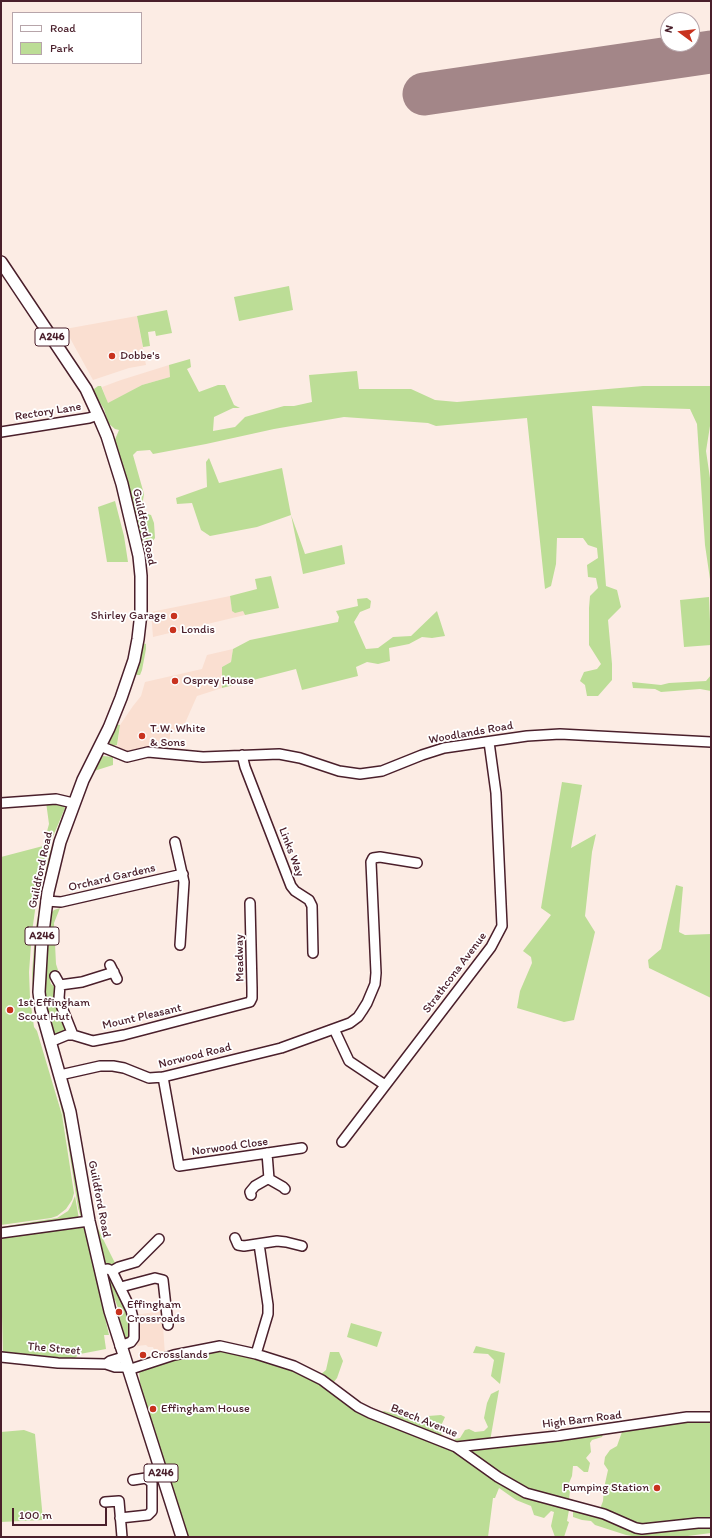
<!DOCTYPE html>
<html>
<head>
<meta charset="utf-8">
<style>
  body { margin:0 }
  #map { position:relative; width:712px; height:1538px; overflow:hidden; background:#fcece4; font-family:Itim,sans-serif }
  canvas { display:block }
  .frame { position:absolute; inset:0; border:2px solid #4a1f2b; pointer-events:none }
  .legend { position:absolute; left:12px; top:12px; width:130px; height:52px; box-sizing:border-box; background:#fff; border:1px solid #b7a5aa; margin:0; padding:5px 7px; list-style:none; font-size:12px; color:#4a1f2b }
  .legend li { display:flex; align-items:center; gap:8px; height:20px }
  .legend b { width:20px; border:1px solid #b7a5aa }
  .north { position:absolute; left:660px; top:12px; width:40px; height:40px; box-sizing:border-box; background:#fff; border:1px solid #b7a5aa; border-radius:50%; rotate:285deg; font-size:11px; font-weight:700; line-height:16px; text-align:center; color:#4a1f2b }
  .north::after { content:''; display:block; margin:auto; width:14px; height:18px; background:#c8321e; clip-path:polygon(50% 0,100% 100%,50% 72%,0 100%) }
  .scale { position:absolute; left:12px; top:1508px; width:95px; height:18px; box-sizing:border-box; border:2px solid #4a1f2b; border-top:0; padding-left:5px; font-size:12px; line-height:14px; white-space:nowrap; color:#4a1f2b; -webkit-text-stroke:3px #fff; paint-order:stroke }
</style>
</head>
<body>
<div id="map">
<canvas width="712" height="1538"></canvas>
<div class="frame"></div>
<ul class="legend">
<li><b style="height:5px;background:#fff"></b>Road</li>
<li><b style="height:11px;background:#bcdd96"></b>Park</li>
</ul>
<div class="north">N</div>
<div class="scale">100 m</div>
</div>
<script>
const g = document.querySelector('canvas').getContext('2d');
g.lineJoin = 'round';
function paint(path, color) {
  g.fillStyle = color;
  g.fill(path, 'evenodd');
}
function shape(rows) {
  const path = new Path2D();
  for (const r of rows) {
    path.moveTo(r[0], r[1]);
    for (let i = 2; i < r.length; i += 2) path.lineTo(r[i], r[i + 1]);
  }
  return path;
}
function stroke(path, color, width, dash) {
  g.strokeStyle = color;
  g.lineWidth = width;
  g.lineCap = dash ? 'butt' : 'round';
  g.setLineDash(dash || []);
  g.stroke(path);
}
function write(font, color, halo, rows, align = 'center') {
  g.font = font + ' Itim,sans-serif';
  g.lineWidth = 3.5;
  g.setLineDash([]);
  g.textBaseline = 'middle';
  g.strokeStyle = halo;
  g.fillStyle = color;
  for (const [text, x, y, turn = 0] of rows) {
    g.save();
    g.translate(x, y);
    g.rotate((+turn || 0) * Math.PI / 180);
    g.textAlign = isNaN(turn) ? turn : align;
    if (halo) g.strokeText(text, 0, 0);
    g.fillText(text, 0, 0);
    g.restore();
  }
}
paint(shape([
  [137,316,146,365,129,368,93,380,65,329],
  [169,365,170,377,142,385,108,404,102,387,121,380],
  [230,596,232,611,243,611,245,615,153,637,151,612],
  [233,649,231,662,222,667,222,688,197,696,182,730,170,730,170,748,142,747,130,754,117,749,120,725,133,706,141,696,145,682,202,669,207,655],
  [162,1311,165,1355,156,1356,153,1347,148,1347,146,1345,137,1346,135,1315]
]), '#fadfd1');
paint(shape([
  [289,286,293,310,239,321,234,297],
  [167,310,172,333,156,336,155,331,148,332,150,346,143,347,137,316],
  [190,359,191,367,187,369,199,392,218,385,225,385,234,405,240,408,233,408,214,417,213,431,235,427,245,417,284,406,294,406,312,402,309,375,357,371,359,389,411,389,435,400,457,402,643,386,711,386,711,411,710,412,710,426,706,451,711,485,711,586,705,545,697,424,690,409,592,406,606,586,617,590,621,607,608,620,612,664,612,680,598,696,587,696,585,685,580,681,584,672,597,669,601,664,589,645,589,608,590,596,598,588,596,578,588,577,587,565,598,558,597,548,588,545,583,538,557,538,556,564,551,586,545,589,527,418,436,426,428,423,344,417,274,429,206,444,153,454,150,450,137,451,133,455,144,494,141,512,151,515,154,523,155,538,149,546,144,547,140,545,136,523,138,519,138,513,133,514,114,442,119,430,115,429,108,423,104,409,93,392,94,389,98,386,101,386,108,403,142,385,170,377,169,365],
  [209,458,219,483,282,468,291,515,305,554,342,545,345,564,303,574,291,515,257,527,210,536,201,530,192,503,177,504,176,498,207,487,206,462],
  [115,501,124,536,128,562,107,562,98,507],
  [271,576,279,608,245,615,243,611,235,613,232,611,230,596,257,589,255,579],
  [709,597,711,645,684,647,680,600],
  [367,598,371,601,370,608,360,612,354,622,366,649,378,648,393,637,411,636,437,611,445,636,432,638,422,637,409,644,389,648,390,661,378,664,367,662,356,667,358,676,302,690,296,669,222,688,222,667,231,662,233,649,250,640,338,622,339,617,336,611,358,606,357,599],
  [142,643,146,644,146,649,142,670,140,675,137,675,134,672],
  [711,675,711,691,700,689,661,692,655,689,633,688,632,682,661,685,669,683,706,681],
  [116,724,120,725,117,745,113,746,108,742],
  [103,756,113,757,113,765,94,771,99,761],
  [562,782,582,785,571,848,596,834,592,852,585,916,595,932,574,1020,564,1022,517,1008,520,991,532,963,531,957,523,951,551,915,541,908],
  [51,801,63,805,65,808,49,846,40,875,32,932,29,972,30,998,34,1027,37,1031,62,1115,74,1193,72,1200,66,1209,57,1216,51,1218,1,1225,1,857,43,846,49,824,46,802],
  [65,810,66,813,54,848,39,1022,37,1022,34,1005,32,974,35,932,48,859,57,830],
  [676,885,683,887,679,932,685,935,711,934,711,998,649,968,648,960,661,949],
  [60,908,54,923,56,964,58,970,54,972,50,980,51,984,55,987,56,1003,67,1031,55,1035,44,1003,43,977,49,924,52,912,54,910],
  [63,1098,71,1139,76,1186,84,1213,81,1218,78,1208,65,1125,59,1099],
  [75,1196,79,1219,1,1230,1,1227,57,1218,68,1211,71,1206],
  [96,1224,101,1235,116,1265,108,1265,104,1263,94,1226],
  [79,1228,85,1228,109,1335,104,1335,106,1349,80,1354,72,1360,3,1355,2,1316,1,1316,1,1238],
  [107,1273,110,1273,129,1316,130,1338,128,1339,124,1338,123,1335,118,1313,120,1313,115,1300,112,1300,106,1275],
  [351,1323,382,1332,377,1347,347,1337],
  [476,1346,505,1353,500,1384,491,1376,494,1360,488,1354,473,1353],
  [224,1350,242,1354,294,1370,312,1381,318,1381,341,1397,462,1448,604,1432,602,1437,592,1440,590,1443,591,1452,586,1458,590,1463,588,1472,584,1472,577,1466,573,1466,572,1476,569,1483,570,1490,569,1500,590,1507,634,1529,711,1524,711,1533,680,1537,638,1537,626,1535,595,1525,591,1521,582,1520,573,1517,573,1510,569,1510,567,1521,569,1522,564,1537,555,1537,551,1526,554,1512,551,1511,544,1518,534,1515,531,1506,516,1500,499,1488,495,1498,493,1498,488,1537,189,1537,183,1528,159,1451,140,1383,139,1370,199,1352],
  [330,1352,339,1352,343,1361,337,1378,333,1383,320,1375,326,1370],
  [499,1390,490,1441,466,1443,453,1442,455,1439,460,1438,465,1430,469,1429,475,1432,484,1431,488,1427,484,1418,487,1403,491,1394],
  [384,1411,422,1422,428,1416,441,1415,445,1417,440,1428,442,1430,441,1434,448,1439,382,1414,382,1412],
  [711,1420,711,1521,641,1526,600,1509,603,1501,604,1488,608,1470,604,1464,605,1457,610,1450,617,1446,623,1429,679,1422],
  [24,1430,35,1434,43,1520,1,1522,1,1432]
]), '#bcdd96');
stroke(shape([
  [424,94,711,52]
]), '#a38688', 43);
const minor = shape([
  [1,432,89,418,98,415],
  [100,746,127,757,148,752,203,757,279,754,300,758,339,771,360,774,382,771,422,755,444,748,527,736,560,734,711,742],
  [242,755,245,767,291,886,295,891,309,900,312,906,313,953],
  [1,803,56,799,73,803],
  [175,842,184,882,180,945],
  [46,901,61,902,183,874],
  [110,965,117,979],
  [55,976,60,985,59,998,61,1005,73,1035],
  [60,985,82,982,114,972],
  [334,1029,349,1061,385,1085],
  [50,1042,67,1035,73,1035,93,1041,124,1035,250,1002,252,998,252,988,250,903],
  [60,1075,100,1066,113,1066,124,1068,149,1078,163,1077,281,1048,350,1023,358,1017,362,1011,367,1003,375,984,376,973,371,862,373,858,380,857,417,863],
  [163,1077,179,1166,302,1148],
  [342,1142,491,947,502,926,496,793,489,742],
  [267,1153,269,1179,283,1187,285,1189],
  [251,1195,250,1192,255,1186,269,1178],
  [1,1233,89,1221],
  [235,1238,238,1245,244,1246,277,1241,286,1242,302,1246],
  [100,1270,108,1269,112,1271,131,1310,134,1322,134,1338,131,1342,120,1346],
  [112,1271,119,1267,136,1262,159,1239],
  [121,1287,155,1278,163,1280,168,1325],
  [256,1354,268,1314,268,1305,259,1244],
  [1,1357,58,1363,106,1364,115,1367,127,1367],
  [106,1364,110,1361,123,1357],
  [128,1370,174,1355,220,1346,256,1354,294,1366,322,1380,358,1407,370,1413,456,1447,498,1477,526,1493,604,1514,636,1528,642,1529,698,1523,711,1523],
  [456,1447,557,1436,687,1417,711,1417],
  [105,1502,119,1501,122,1537],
  [120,1518,148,1515,152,1511,152,1483,146,1478,133,1480]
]);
const major = shape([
  [1,262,86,389,98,415,107,436,122,484,139,556,141,576,141,613,138,639,134,660,121,698,109,728,83,780,60,842,48,892,42,940,39,992,41,1009,70,1112,89,1221,110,1311,182,1537]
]);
stroke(minor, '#4a1f2b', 12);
stroke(major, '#4a1f2b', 14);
stroke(minor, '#fff', 9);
stroke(major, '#fff', 11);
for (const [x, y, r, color] of [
  [112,356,4,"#c8321e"],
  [174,616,4,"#c8321e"],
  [173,630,4,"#c8321e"],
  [175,681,4,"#c8321e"],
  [142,736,4,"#c8321e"],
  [10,1010,4,"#c8321e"],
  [119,1312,4,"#c8321e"],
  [143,1355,4,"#c8321e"],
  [153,1409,4,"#c8321e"],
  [657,1488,4,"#c8321e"]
]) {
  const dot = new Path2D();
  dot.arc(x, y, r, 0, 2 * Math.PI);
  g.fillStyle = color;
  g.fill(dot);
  stroke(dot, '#fff', 1.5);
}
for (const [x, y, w] of [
  [52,337,34],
  [42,936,34],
  [161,1473,34]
]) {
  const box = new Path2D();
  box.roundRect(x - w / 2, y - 9, w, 18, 3);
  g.fillStyle = '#fff';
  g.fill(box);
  stroke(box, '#4a1f2b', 1);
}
write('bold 11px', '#4a1f2b', null, [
  ["A246",52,337],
  ["A246",42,936],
  ["A246",161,1473]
]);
write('12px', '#4a1f2b', '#fff', [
  ["Dobbe's",120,356],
  ["Shirley Garage",166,616,"right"],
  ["Londis",181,630],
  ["Osprey House",183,681],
  ["T.W. White",150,729],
  ["& Sons",150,743],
  ["1st Effingham",18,1003],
  ["Scout Hut",18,1017],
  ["Effingham",127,1305],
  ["Crossroads",127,1319],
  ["Crosslands",151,1355],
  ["Effingham House",161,1409],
  ["Pumping Station",649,1488,"right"]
], 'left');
write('12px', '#4a1f2b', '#fff', [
  ["Rectory Lane",48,412,-9],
  ["Guildford Road",144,527,78],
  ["Woodlands Road",471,733,-10],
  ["Links Way",291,852,69],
  ["Guildford Road",41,870,-78],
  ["Orchard Gardens",112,878,-13],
  ["Meadway",240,958,-91],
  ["Strathcona Avenue",455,973,-53],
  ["Mount Pleasant",142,1017,-13],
  ["Norwood Road",195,1056,-14],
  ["Norwood Close",230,1147,-8],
  ["Guildford Road",99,1199,79],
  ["The Street",54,1349,5],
  ["High Barn Road",582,1420,-7],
  ["Beech Avenue",424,1421,22]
]);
</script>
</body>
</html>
